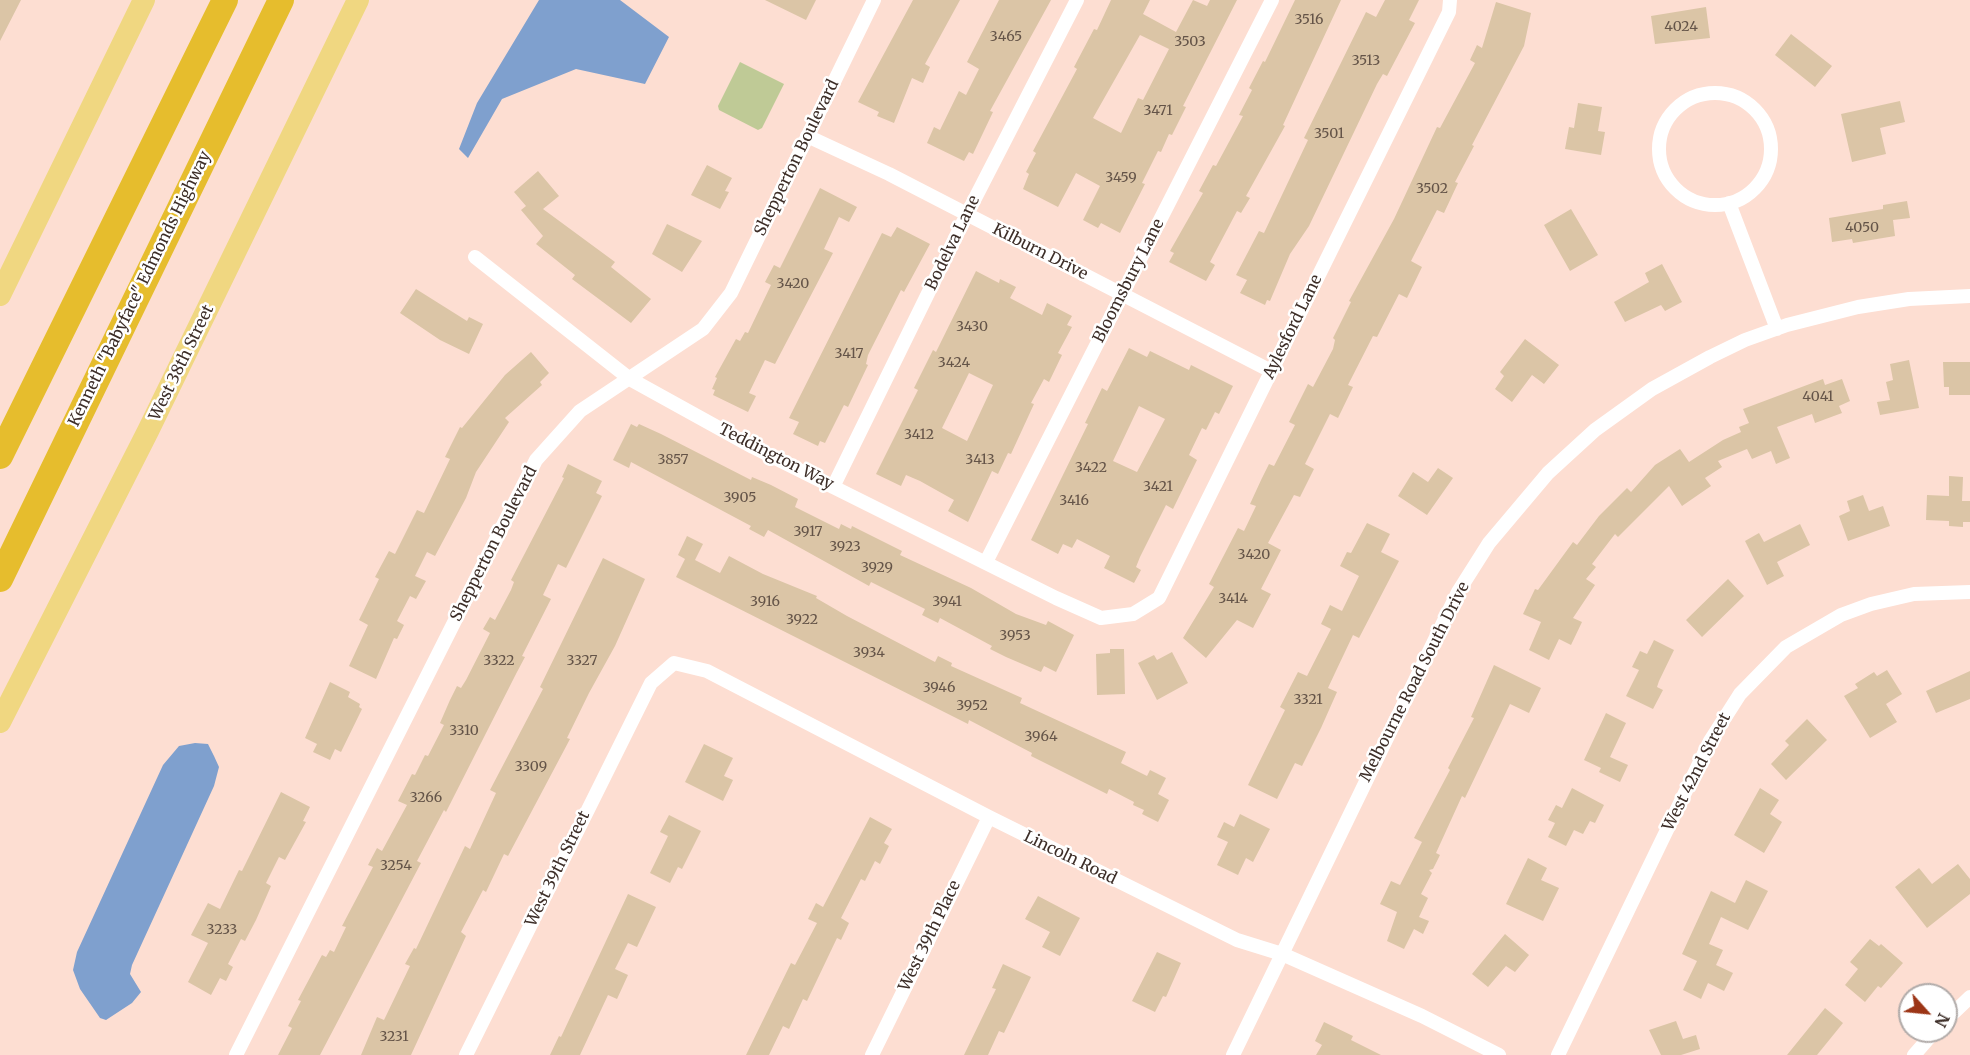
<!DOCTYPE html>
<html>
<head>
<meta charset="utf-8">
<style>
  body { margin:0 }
  #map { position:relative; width:1970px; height:1055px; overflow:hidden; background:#fdded2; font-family:Merriweather,serif }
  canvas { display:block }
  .north { position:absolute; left:1898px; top:983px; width:60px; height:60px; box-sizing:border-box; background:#fff; border:2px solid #b1aba9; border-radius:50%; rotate:117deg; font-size:16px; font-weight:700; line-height:24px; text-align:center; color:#3d2e28 }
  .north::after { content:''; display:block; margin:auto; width:21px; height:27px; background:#9c3516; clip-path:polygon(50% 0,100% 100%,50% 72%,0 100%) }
</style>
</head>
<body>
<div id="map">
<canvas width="1970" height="1055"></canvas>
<div class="north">N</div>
</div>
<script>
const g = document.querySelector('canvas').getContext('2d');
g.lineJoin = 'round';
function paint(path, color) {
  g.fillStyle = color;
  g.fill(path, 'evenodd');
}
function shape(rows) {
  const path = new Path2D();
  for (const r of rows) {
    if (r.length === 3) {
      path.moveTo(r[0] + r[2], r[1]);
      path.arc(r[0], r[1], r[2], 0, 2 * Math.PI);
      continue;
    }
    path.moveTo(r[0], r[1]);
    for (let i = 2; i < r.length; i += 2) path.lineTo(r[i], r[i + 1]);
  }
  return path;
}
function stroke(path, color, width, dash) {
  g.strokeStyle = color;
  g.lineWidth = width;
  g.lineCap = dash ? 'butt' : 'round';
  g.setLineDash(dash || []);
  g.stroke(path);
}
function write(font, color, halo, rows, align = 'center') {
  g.font = font + ' Merriweather,serif';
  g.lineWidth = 5;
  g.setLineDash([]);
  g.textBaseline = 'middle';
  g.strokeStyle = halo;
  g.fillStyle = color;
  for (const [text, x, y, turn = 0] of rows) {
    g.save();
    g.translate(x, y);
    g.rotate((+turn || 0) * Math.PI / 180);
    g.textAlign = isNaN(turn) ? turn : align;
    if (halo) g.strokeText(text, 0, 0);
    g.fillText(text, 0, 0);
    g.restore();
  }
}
paint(shape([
  [740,62,784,84,762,128,758,130,719,110,718,106]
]), '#bfca96');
paint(shape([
  [539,0,620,0,669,37,645,84,576,69,502,99,468,158,459,149,477,103],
  [195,743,208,744,214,756,219,767,214,786,132,965,130,974,141,992,132,1003,106,1020,100,1018,80,989,73,970,77,952,163,765,179,746]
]), '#7fa0ce');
paint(shape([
  [0,0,21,0,0,41],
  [765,0,816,0,806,20],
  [913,0,960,0,925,64,930,67,923,83,912,78,894,123,877,116,879,112,858,102],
  [999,0,1051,0,990,111,993,112,973,154,969,152,964,161,927,143,934,127,940,130,959,91,966,95,979,69,967,62],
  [1111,0,1150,0,1143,14,1176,32,1193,0,1207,6,1210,0,1237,0,1183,106,1186,107,1172,135,1169,134,1161,152,1158,151,1142,183,1145,184,1120,233,1101,223,1098,228,1083,220,1100,186,1076,173,1058,207,1023,189,1029,174,1026,172,1036,153,1033,151,1077,69,1074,67,1094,29,1097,30],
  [1140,35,1169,49,1143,100,1138,98,1121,133,1093,118],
  [1295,0,1341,0,1283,125,1285,126,1246,196,1250,198,1241,213,1237,211,1210,262,1215,265,1206,281,1169,262,1174,253,1170,251,1203,193,1199,191,1213,165,1216,166,1243,116,1239,115,1252,90,1249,88,1263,61,1265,62],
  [1385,0,1419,0,1409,20,1415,23,1387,76,1383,74,1377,84,1309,226,1290,254,1270,301,1267,300,1265,305,1240,293,1247,280,1236,275,1259,231,1264,233,1308,140,1304,138,1366,12,1376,17],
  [1496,2,1531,13,1524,46,1472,145,1474,146,1455,182,1458,183,1444,213,1437,210,1411,261,1422,267,1407,298,1399,294,1377,337,1373,336,1348,385,1353,387,1338,418,1330,414,1305,464,1314,469,1300,497,1294,495,1268,543,1281,550,1261,589,1271,594,1253,628,1237,620,1206,658,1183,638,1214,587,1209,584,1238,528,1244,531,1256,506,1250,504,1262,478,1269,464,1274,466,1295,425,1289,422,1308,384,1313,387,1333,349,1335,340,1333,338,1351,302,1349,301,1394,219,1437,127,1440,128,1475,63,1470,60,1477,45,1482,48],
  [1706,7,1710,38,1655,44,1651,16],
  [1791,34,1832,66,1815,87,1775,55],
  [1900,101,1905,122,1880,128,1886,154,1852,162,1841,114],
  [1578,103,1602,107,1598,131,1605,132,1601,155,1565,149,1569,127,1574,128],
  [707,165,732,178,725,191,729,192,720,209,691,195],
  [538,171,559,196,543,209,615,262,611,267,651,299,631,323,572,279,575,275,536,244,543,236,521,210,526,206,514,192],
  [820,188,857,207,849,222,839,217,824,249,833,253,775,364,765,360,749,393,756,396,748,412,713,395,715,390,712,389,717,378,715,377,736,339,740,341,745,332,748,333,771,285,765,282,774,265,780,268],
  [1907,201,1910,218,1893,220,1895,236,1853,243,1852,239,1832,242,1829,218,1883,209,1883,205],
  [1571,209,1598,255,1570,271,1544,225],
  [667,224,702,241,682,272,652,254],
  [897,227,930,244,904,292,901,290,868,355,866,364,868,365,848,407,844,405,825,443,820,441,818,446,793,434,799,422,789,418,882,233,891,237],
  [1662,264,1682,302,1665,311,1661,305,1625,322,1614,302,1649,282,1645,273],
  [976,271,999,283,1000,279,1016,287,1010,298,1042,315,1047,303,1072,316,1067,325,1072,327,1058,353,1062,355,1049,382,1044,379,1031,403,1034,404,1011,454,1008,453,998,474,992,471,968,522,948,511,954,500,920,481,906,475,901,486,876,474,918,390,914,388,933,350,936,352],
  [969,373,993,385,967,441,942,428],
  [416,289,467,321,469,317,483,324,469,354,440,340,400,313],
  [1525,339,1559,365,1544,384,1532,375,1512,402,1495,389,1504,376,1500,372],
  [1129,348,1147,357,1150,351,1189,370,1191,365,1233,386,1219,414,1215,412,1206,430,1202,428,1189,455,1197,460,1173,509,1166,505,1140,557,1136,567,1141,570,1134,583,1104,568,1110,556,1077,539,1072,548,1063,544,1058,554,1031,540,1088,424,1085,423,1102,388,1107,391],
  [1139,406,1165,419,1137,472,1113,461],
  [531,352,549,373,540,382,542,385,505,418,509,422,476,472,466,498,435,556,427,552,415,576,426,581,416,599,410,596,397,621,404,625,397,639,394,638,376,679,349,666,368,625,359,620,379,579,375,577,389,551,395,554,417,510,424,513,450,459,445,457,460,427,462,428,505,375],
  [1909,360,1919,408,1880,415,1877,402,1890,400,1886,382,1893,380,1890,364],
  [1943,362,1970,362,1970,395,1949,395,1949,387,1944,387],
  [1823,379,1825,385,1842,379,1850,401,1839,406,1842,413,1815,423,1812,414,1777,427,1790,458,1776,464,1771,451,1752,459,1747,449,1718,461,1722,467,1705,478,1711,486,1682,506,1669,486,1618,537,1615,534,1592,564,1596,567,1586,579,1595,585,1573,618,1582,622,1571,645,1559,639,1549,660,1529,650,1541,622,1523,614,1535,589,1538,590,1573,542,1577,545,1599,516,1627,488,1631,492,1655,465,1680,449,1689,462,1723,440,1741,432,1739,427,1749,423,1743,409],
  [631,424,637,427,639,424,661,434,751,480,752,477,771,485,798,499,795,507,839,529,841,524,851,529,852,526,902,551,900,555,971,588,1016,614,1046,625,1048,621,1074,635,1056,672,1044,666,1041,672,1006,657,990,649,992,646,940,618,938,623,922,615,925,609,871,582,869,586,768,530,764,537,749,529,751,526,631,462,629,468,613,460],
  [568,464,602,481,596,493,602,496,566,568,558,564,543,595,551,599,522,656,525,657,517,672,446,812,444,810,417,861,421,863,320,1055,278,1055,292,1028,288,1026,301,1001,298,1000,322,955,326,957,330,950,334,952,346,927,342,926,373,867,368,865,377,848,382,851,407,805,398,801,412,774,415,775,425,755,428,756,444,725,440,723,450,700,457,686,461,688,466,680,490,633,483,629,490,617,495,620,511,590,514,582,511,580,564,478,562,477],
  [1438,468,1453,478,1427,515,1398,496,1413,472,1428,482],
  [1949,476,1963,477,1962,501,1970,501,1970,522,1963,522,1963,527,1949,526,1949,521,1926,520,1927,495,1949,496],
  [1863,495,1869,511,1883,506,1890,526,1848,541,1839,516,1850,511,1847,501],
  [1367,523,1390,534,1381,552,1399,561,1359,638,1353,635,1335,673,1328,688,1337,692,1321,728,1302,766,1295,763,1277,799,1248,785,1285,710,1280,707,1298,672,1307,676,1331,629,1321,624,1330,605,1342,611,1359,576,1340,566,1347,552,1351,553],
  [1800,524,1810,545,1777,562,1784,576,1767,585,1745,541,1759,533,1764,542],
  [687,536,703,544,695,560,720,573,729,556,763,574,817,596,816,598,847,616,935,662,938,656,952,663,951,666,1022,698,1020,703,1126,752,1121,763,1147,776,1150,770,1166,778,1158,794,1169,800,1158,822,1142,814,1144,810,1133,805,1134,802,1109,789,1107,794,1031,756,1032,753,969,720,968,724,676,577,685,559,678,555],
  [603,558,645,579,615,646,589,693,567,738,570,739,508,856,504,854,486,892,483,890,461,932,466,936,411,1055,361,1055,377,1017,384,1020,410,966,405,964,414,948,416,949,465,846,470,849,496,793,490,790,543,689,540,687],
  [1728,579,1744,596,1702,637,1686,620],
  [1654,640,1674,650,1659,681,1657,687,1663,690,1653,709,1626,696,1639,670,1632,667,1640,651,1647,654],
  [1110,649,1124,649,1125,694,1097,695,1096,654,1110,653],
  [1172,652,1188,683,1157,700,1138,663,1154,655,1157,660],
  [1494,665,1541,688,1529,713,1510,704,1465,798,1462,796,1436,853,1440,855,1433,869,1429,870,1432,873,1421,894,1428,898,1419,917,1429,921,1423,934,1414,929,1404,949,1387,941,1397,912,1380,904,1391,881,1400,885,1422,842,1414,838,1450,770,1448,768,1474,718,1471,717],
  [1887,670,1902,694,1886,704,1897,722,1870,738,1844,696,1858,688,1855,684,1874,672,1877,676],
  [1970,671,1970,699,1936,713,1926,691],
  [330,682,350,692,348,697,360,704,359,707,362,709,341,752,335,749,330,760,313,752,317,744,305,738],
  [1606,713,1626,723,1610,757,1628,765,1620,782,1599,772,1601,768,1584,760],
  [1807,719,1827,740,1786,780,1771,764,1789,745,1785,741],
  [704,744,733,758,724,776,733,780,723,801,685,782],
  [1572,788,1604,805,1595,823,1590,821,1583,834,1574,830,1566,846,1548,837,1555,823,1548,820,1556,805,1562,808],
  [1760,788,1779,800,1770,814,1782,822,1764,853,1734,835],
  [281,792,310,807,303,821,306,822,285,860,279,857,266,883,271,886,256,920,245,941,241,939,228,964,233,967,226,981,220,978,211,995,188,982,208,943,191,935,208,903,220,909,239,870,242,871],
  [1240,814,1270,829,1253,862,1246,858,1238,875,1217,865,1228,842,1217,837,1224,822,1234,827],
  [669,815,701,831,682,869,678,867,670,883,650,873,668,836,660,832],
  [870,817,892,829,884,843,889,846,880,864,875,861,865,881,861,879,841,918,849,923,841,940,837,938,807,1001,803,999,789,1029,783,1026,769,1055,746,1055,791,963,795,965,817,923,808,919,816,903,823,907],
  [1528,858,1547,868,1541,880,1559,888,1543,921,1506,904],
  [1958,864,1970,879,1970,894,1927,928,1895,887,1919,868,1932,884],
  [1746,880,1768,891,1748,930,1721,917,1709,944,1723,950,1716,965,1733,973,1724,991,1708,983,1701,999,1683,990,1697,961,1682,954,1711,891,1735,903],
  [628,894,656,907,637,947,628,943,615,969,628,975,617,999,608,995,580,1055,550,1055,559,1036,561,1037],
  [1038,896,1080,918,1060,956,1042,947,1050,932,1025,919],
  [1505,934,1529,955,1515,972,1506,966,1488,987,1472,974],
  [1870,939,1879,946,1881,944,1903,963,1881,988,1878,986,1865,1002,1845,985,1858,969,1850,962],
  [1157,952,1181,963,1166,997,1163,996,1155,1012,1132,1001],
  [1003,964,1031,977,1004,1033,999,1031,988,1055,964,1055,996,989,992,988],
  [1825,1008,1843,1023,1817,1055,1787,1055],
  [1676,1021,1683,1039,1696,1035,1700,1049,1681,1055,1661,1055,1649,1030],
  [1324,1022,1353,1036,1351,1040,1381,1055,1316,1055,1322,1045,1315,1041]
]), '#dbc5a6');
stroke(shape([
  [1715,149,56],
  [807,136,889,174,1271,371],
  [1729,203,1777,329],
  [475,257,630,379,753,447,1056,598,1101,618,1133,614,1159,598,1449,12,1450,0],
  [833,487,967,214,1077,0],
  [986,562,1272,0],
  [1946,1020,1970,997],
  [236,1055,536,460,580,411,703,329,731,293,874,0],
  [466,1055,651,683,674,663,707,671,989,817,1237,940,1282,954,1422,1016,1499,1055],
  [872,1055,989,817],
  [1233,1055,1458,592,1489,543,1548,473,1595,430,1652,389,1710,357,1745,340,1787,325,1858,307,1909,299,1970,296],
  [1558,1055,1710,741,1740,694,1786,647,1841,615,1871,604,1914,594,1970,592],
  [1914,1055,1935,1031]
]), '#fff', 14);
stroke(shape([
  [0,295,144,0],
  [0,722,148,431,358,0]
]), '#f0d781', 22);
stroke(shape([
  [0,456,225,0],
  [0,579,281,0]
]), '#e6bd2d', 26);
write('14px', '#645448', null, [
  ["3516",1309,20],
  ["4024",1681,27],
  ["3465",1006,37],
  ["3503",1190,42],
  ["3513",1366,61],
  ["3471",1158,111],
  ["3501",1329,134],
  ["3459",1121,178],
  ["3502",1432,189],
  ["4050",1862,228],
  ["3420",793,284],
  ["3430",972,327],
  ["3417",849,354],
  ["3424",954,363],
  ["4041",1818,397],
  ["3412",919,435],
  ["3857",673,460],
  ["3413",980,460],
  ["3422",1091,468],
  ["3421",1158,487],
  ["3905",740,498],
  ["3416",1074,501],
  ["3917",808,532],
  ["3923",845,547],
  ["3420",1254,555],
  ["3929",877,568],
  ["3414",1233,599],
  ["3916",765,602],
  ["3941",947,602],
  ["3922",802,620],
  ["3953",1015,636],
  ["3934",869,653],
  ["3322",499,661],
  ["3327",582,661],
  ["3946",939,688],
  ["3321",1308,700],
  ["3952",972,706],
  ["3310",464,731],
  ["3964",1041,737],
  ["3309",531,767],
  ["3266",426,798],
  ["3254",396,866],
  ["3233",222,930],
  ["3231",394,1037]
]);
write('16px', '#3d2e28', '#fff', [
  ["Shepperton Boulevard",797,158,-64],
  ["Bodelva Lane",953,243,-64],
  ["Kilburn Drive",1040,252,27],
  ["Bloomsbury Lane",1129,281,-63],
  ["Kenneth \"Babyface\" Edmonds Highway",140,289,-64],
  ["Aylesford Lane",1293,327,-64],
  ["West 38th Street",182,363,-64],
  ["Teddington Way",776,457,27],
  ["Shepperton Boulevard",494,544,-63],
  ["Melbourne Road South Drive",1415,682,-63],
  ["West 42nd Street",1697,772,-63],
  ["Lincoln Road",1070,858,26],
  ["West 39th Street",558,869,-64],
  ["West 39th Place",930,936,-64]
]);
</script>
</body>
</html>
